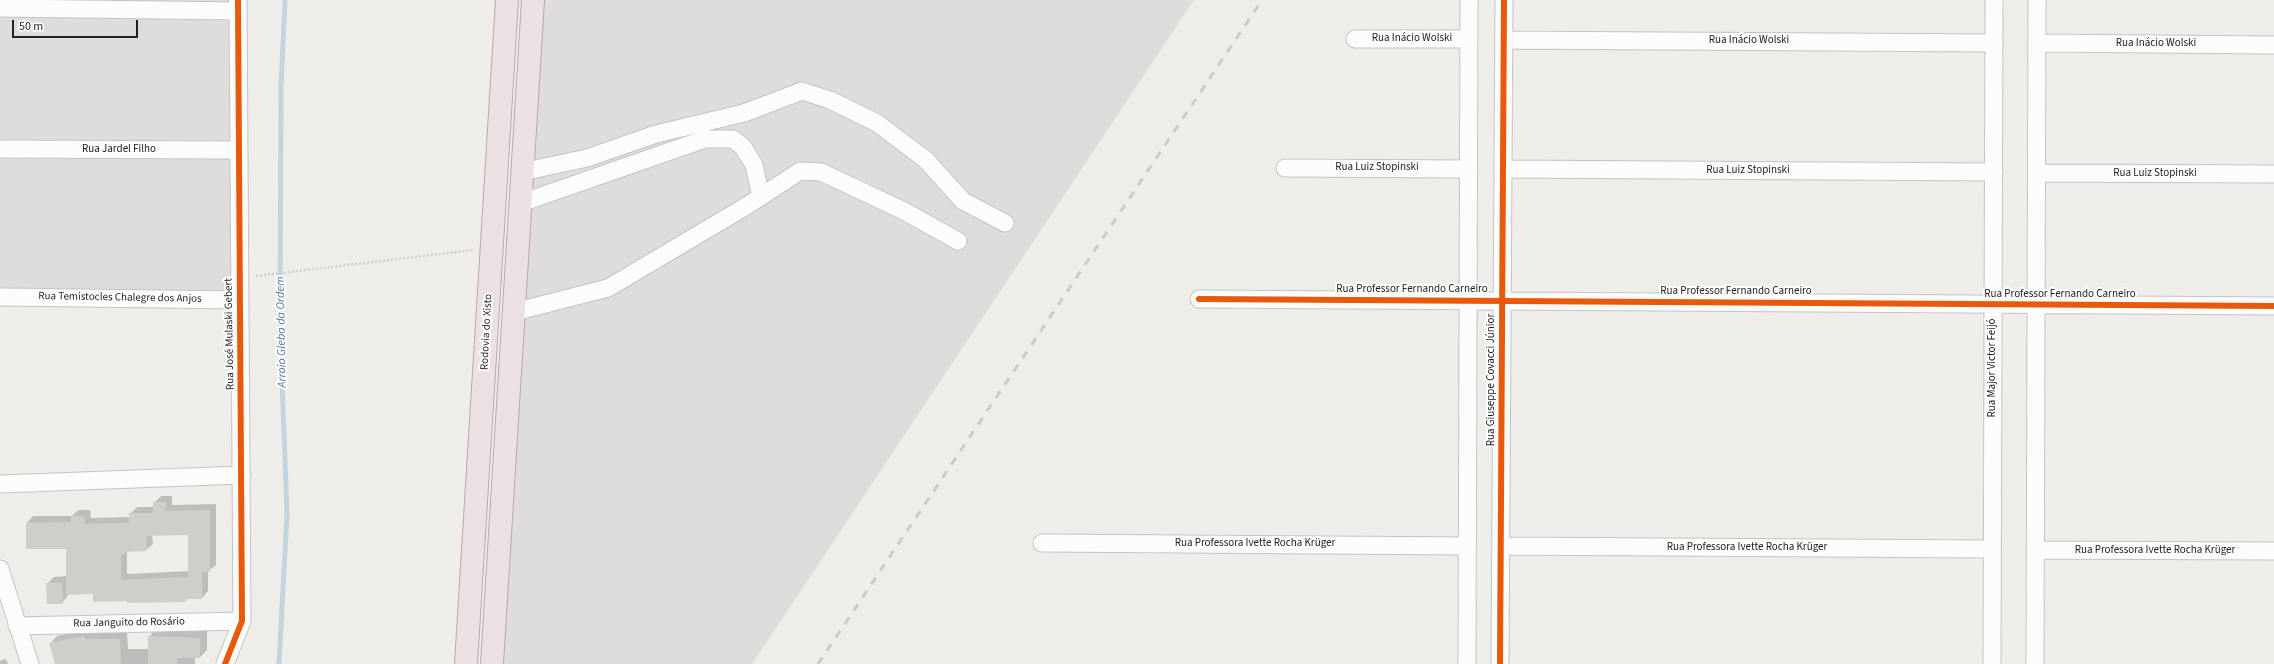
<!DOCTYPE html>
<html>
<head>
<meta charset="utf-8">
<style>
  body { margin:0 }
  #map { position:relative; width:2274px; height:664px; overflow:hidden; background:#eeedea; font-family:"Source Sans 3",sans-serif }
  canvas { display:block }
  .scale { position:absolute; left:12px; top:20px; width:126px; height:18px; box-sizing:border-box; border:2px solid #212121; border-top:0; padding-left:5px; font-size:12px; line-height:14px; white-space:nowrap; color:#212121; -webkit-text-stroke:3px #fff; paint-order:stroke }
</style>
</head>
<body>
<div id="map">
<canvas width="2274" height="664"></canvas>
<div class="scale">50 m</div>
</div>
<script>
const g = document.querySelector('canvas').getContext('2d');
g.lineJoin = 'round';
function paint(path, color) {
  g.fillStyle = color;
  g.fill(path, 'evenodd');
}
function shape(rows) {
  const path = new Path2D();
  for (const r of rows) {
    path.moveTo(r[0], r[1]);
    for (let i = 2; i < r.length; i += 2) path.lineTo(r[i], r[i + 1]);
  }
  return path;
}
function stroke(path, color, width, dash) {
  g.strokeStyle = color;
  g.lineWidth = width;
  g.lineCap = dash ? 'butt' : 'round';
  g.setLineDash(dash || []);
  g.stroke(path);
}
function write(font, color, halo, rows, align = 'center') {
  g.font = font + ' "Source Sans 3",sans-serif';
  g.lineWidth = 4;
  g.setLineDash([]);
  g.textBaseline = 'middle';
  g.strokeStyle = halo;
  g.fillStyle = color;
  for (const [text, x, y, turn = 0] of rows) {
    g.save();
    g.translate(x, y);
    g.rotate((+turn || 0) * Math.PI / 180);
    g.textAlign = isNaN(turn) ? turn : align;
    if (halo) g.strokeText(text, 0, 0);
    g.fillText(text, 0, 0);
    g.restore();
  }
}
paint(shape([
  [0,0,241,0,239,300,0,304],
  [533,0,1194,0,752,664,493,664]
]), '#dedddb');
paint(shape([
  [161,496,172,496,172,505,216,504,216,565,208,571,208,591,202,598,188,598,185,601,128,600,94,593,69,594,62,603,47,584,54,577,67,576,67,548,27,548,27,523,33,516,72,516,78,510,90,510,91,518,130,517,130,514,137,507,154,507,154,503],
  [188,534,189,571,127,574,127,551,146,550,153,544,152,535],
  [91,629,127,632,128,649,149,649,149,637,156,629,207,630,207,650,200,657,195,657,195,664,56,664,50,644,57,636],
  [6,659,8,664,0,664,0,661]
]), '#0003');
stroke(shape([
  [279,664,287,514,280,325,281,87,285,0]
]), '#c2d4dd', 5);
paint(shape([
  [153,502,166,502,166,511,210,510,210,572,202,572,202,599,185,599,186,602,127,603,127,601,93,602,93,594,66,595,66,549,26,549,26,523,71,522,71,516,84,516,85,524,129,523,129,513,153,513],
  [188,535,188,577,121,580,121,554,125,554,125,552,147,551,146,536],
  [46,583,62,583,63,604,47,604],
  [84,636,85,639,120,639,121,664,55,664,49,643],
  [148,636,200,638,200,658,177,658,177,664,148,664]
]), '#cfcecb');
const street = shape([
  [0,8,238,11],
  [1355,39,1469,39],
  [1504,40,1994,43],
  [2037,43,2274,45],
  [0,149,238,150],
  [1285,168,1469,169],
  [1503,169,1994,172],
  [522,172,587,158,656,134,744,113,802,91,830,100,877,123,926,160,963,201,1005,223],
  [2037,173,2274,174],
  [521,203,705,139,733,139,743,147,754,165,761,197],
  [0,297,239,300],
  [1199,299,2274,306],
  [514,312,608,288,748,205,800,171,821,172,904,211,958,241],
  [0,484,242,475],
  [1042,543,1467,546],
  [1501,546,1992,549],
  [2036,550,2274,551],
  [0,569,30,664],
  [17,626,242,621],
  [225,664,242,621,238,0],
  [1467,664,1469,0],
  [1500,664,1504,0],
  [1992,664,1994,0],
  [2035,664,2037,0]
]);
const highway = shape([
  [466,664,507,0],
  [492,664,533,0]
]);
stroke(street, '#c4c4c2', 19);
stroke(highway, '#bfa5aa', 24);
stroke(shape([
  [256,276,473,250]
]), '#d5ccca', 2.5, [2, 2]);
stroke(street, '#fcfcfc', 17);
stroke(highway, '#eae1e2', 22);
stroke(shape([
  [818,664,1262,0]
]), '#cbcbcb', 3, [8, 8]);
stroke(shape([
  [1199,299,2274,306],
  [225,664,242,621,238,0],
  [1500,664,1504,0]
]), '#e8590c', 6);
write('11px', '#212121', '#fff', [
  ["Rua Inácio Wolski",1412,39],
  ["Rua Inácio Wolski",1749,41],
  ["Rua Inácio Wolski",2156,44],
  ["Rua Jardel Filho",119,150],
  ["Rua Luiz Stopinski",1377,168],
  ["Rua Luiz Stopinski",1748,171],
  ["Rua Luiz Stopinski",2155,174],
  ["Rua Professor Fernando Carneiro",1412,290],
  ["Rua Professor Fernando Carneiro",1736,292],
  ["Rua Professor Fernando Carneiro",2060,295],
  ["Rua Temistocles Chalegre dos Anjos",120,298,1],
  ["Rodovia do Xisto",487,332,-87],
  ["Rua José Mulaski Gebert",230,334,-91],
  ["Rua Major Victor Feijó",1993,368,-90],
  ["Rua Giuseppe Covacci Júnior",1492,380,-90],
  ["Rua Professora Ivette Rocha Krüger",1255,544],
  ["Rua Professora Ivette Rocha Krüger",1747,548],
  ["Rua Professora Ivette Rocha Krüger",2155,551],
  ["Rua Janguito do Rosário",129,623,-1]
]);
write('italic 12px', '#5876a5', '#fff', [
  ["Arroio Gleba da Ordem",282,332,-91]
]);
</script>
</body>
</html>
